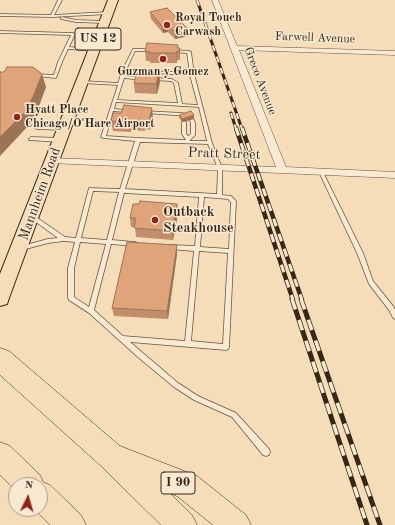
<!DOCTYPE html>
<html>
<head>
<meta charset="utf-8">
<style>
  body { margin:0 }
  #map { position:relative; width:395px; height:525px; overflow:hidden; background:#f6ddb9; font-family:"Old Standard TT",serif }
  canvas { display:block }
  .north { position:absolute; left:8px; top:477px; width:40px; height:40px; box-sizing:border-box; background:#f9e9d2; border:1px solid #ab9b87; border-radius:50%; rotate:5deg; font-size:11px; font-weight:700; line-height:16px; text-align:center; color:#362716 }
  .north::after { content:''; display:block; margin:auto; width:14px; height:18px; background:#8f2418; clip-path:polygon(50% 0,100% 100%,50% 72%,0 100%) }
</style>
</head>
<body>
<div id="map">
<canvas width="395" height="525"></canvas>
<div class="north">N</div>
</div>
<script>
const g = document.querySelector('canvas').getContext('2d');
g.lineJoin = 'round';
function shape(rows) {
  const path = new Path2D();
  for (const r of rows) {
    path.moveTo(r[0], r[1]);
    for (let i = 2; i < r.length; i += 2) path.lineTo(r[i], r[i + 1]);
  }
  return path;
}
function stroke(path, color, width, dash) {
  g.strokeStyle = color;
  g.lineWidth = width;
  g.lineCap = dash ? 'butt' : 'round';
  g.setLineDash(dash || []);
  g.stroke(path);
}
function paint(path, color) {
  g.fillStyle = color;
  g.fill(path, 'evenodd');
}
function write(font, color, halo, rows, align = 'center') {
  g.font = font + ' "Old Standard TT",serif';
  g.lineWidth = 3;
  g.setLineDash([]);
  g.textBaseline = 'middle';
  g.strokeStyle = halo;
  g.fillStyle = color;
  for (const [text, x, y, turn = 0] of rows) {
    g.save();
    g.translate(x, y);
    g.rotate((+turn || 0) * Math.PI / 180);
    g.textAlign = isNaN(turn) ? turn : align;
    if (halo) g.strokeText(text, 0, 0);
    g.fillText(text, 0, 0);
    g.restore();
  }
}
const service = shape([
  [58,0,62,0,54,15,108,12,110,13,108,14,52,17,0,16,0,14,51,15,58,0],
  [61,17,76,20,104,21,106,22,104,23,76,22,61,19,61,17],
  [0,31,73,33,75,34,69,47,94,49,96,50,94,51,68,49,62,62,56,78,36,76,35,76,35,74,54,75,58,62,71,35,0,33,0,31],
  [133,49,153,49,155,50,153,51,135,51,126,70,144,71,146,72,144,73,126,72,124,76,143,78,145,79,143,80,124,78,117,100,178,103,174,83,171,81,153,80,151,79,153,78,172,79,178,83,182,104,198,105,190,75,153,73,151,72,153,71,190,73,187,53,174,52,172,51,174,50,189,51,191,52,194,74,212,143,222,168,222,195,231,196,236,201,229,347,228,349,226,350,130,342,178,383,198,396,236,413,269,449,270,452,269,455,266,456,263,455,232,417,194,400,174,387,139,358,89,313,69,300,68,298,68,268,75,242,64,241,48,243,22,250,20,250,19,248,20,246,22,246,48,239,58,238,29,217,28,216,29,215,33,215,65,237,76,238,89,188,120,189,135,141,103,138,101,137,118,85,82,83,80,82,82,81,118,83,122,71,133,49],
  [116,102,199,107,207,141,190,141,190,140,195,135,195,123,193,118,191,118,189,119,191,123,191,134,188,136,186,134,186,122,184,121,182,122,182,134,186,140,138,138,106,136,113,111,126,112,128,111,126,110,114,109,116,102],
  [140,142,208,144,218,168,217,194,125,189,140,142],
  [93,191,119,192,107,240,81,238,93,191],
  [124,193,199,197,195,246,170,245,168,245,167,247,168,249,170,249,194,251,185,341,123,336,94,310,111,244,134,246,136,246,137,244,136,242,134,242,112,240,124,193],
  [204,197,228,199,231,202,229,249,200,247,204,197],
  [80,242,106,244,89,307,74,297,74,268,80,242],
  [199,251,228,253,223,344,191,341,199,251],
  [144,111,181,113,188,114,190,115,188,116,146,113,144,112,144,111],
  [35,127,64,128,66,129,64,130,37,129,35,128,35,127],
  [31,137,60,138,62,140,60,142,29,140,29,139,31,137],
  [321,170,323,172,363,253,373,281,393,306,395,310,395,319,393,318,389,310,369,284,357,253,319,172,321,170]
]);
const minor = shape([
  [212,0,218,0,237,46,395,51,395,55,239,50,286,167,395,172,395,178,49,163,47,161,52,158,276,167,212,0]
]);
const primary = shape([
  [108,0,118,0,9,298,7,304,0,306,0,274,108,0]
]);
const motorway = shape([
  [0,348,9,351,120,446,197,476,246,515,251,525,213,525,177,496,170,493,192,515,197,525,161,525,100,465,0,375,0,348],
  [0,442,10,446,40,475,43,482,50,485,81,515,86,525,50,525,34,509,40,509,40,485,16,485,16,491,0,475,0,442]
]);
stroke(service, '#66543f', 1.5);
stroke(minor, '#66543f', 1);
stroke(primary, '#362716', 2);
stroke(motorway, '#362716', 1);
paint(service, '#f9e9d2');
paint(minor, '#f9e9d2');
paint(primary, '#f6ddb9');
paint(motorway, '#f6ddb9');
const railFar2 = shape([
  [197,0,242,129],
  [231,113,236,129]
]);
const railFar1 = shape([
  [236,128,293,300],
  [242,128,302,300]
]);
const rail = shape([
  [292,299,367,525],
  [301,299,380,525]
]);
stroke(railFar2, '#362716', 3);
stroke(railFar1, '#362716', 4.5);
stroke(rail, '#362716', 5);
stroke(railFar2, '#f9e9d2', 2, [6]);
stroke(railFar1, '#f9e9d2', 3, [8]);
stroke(rail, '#f9e9d2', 3.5, [11]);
paint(shape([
  [150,12,188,29,188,36,175,39,168,32,163,33,151,19],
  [178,48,180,48,180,60,177,60,177,63,150,63,150,61,146,61,145,51],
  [159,72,160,82,157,94,135,93,134,83],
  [179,115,194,119,182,122,179,118],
  [153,118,150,130,145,129,145,131,131,130,131,132,113,131,111,121],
  [139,204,177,204,178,213,173,240,136,237,135,227,131,227,130,218],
  [177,245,177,254,168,319,114,316,112,308]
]), '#c18d6a');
paint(shape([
  [168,25,168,32,163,33,162,26],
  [188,29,188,36,175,39,175,32],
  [180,48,180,60,179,51],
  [177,51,177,63,176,53],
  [159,72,160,82,157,94,156,84],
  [42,74,46,87,38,109,30,124,0,156,0,137],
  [152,108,153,118,150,130,149,120],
  [194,115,194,119,182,122,182,119],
  [130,121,131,130,131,132,129,122],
  [177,204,178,213,173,240,172,231],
  [177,245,177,254,168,319,167,311]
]), '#9d7356');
const building = shape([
  [167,8,188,29,175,32,168,25,162,26,150,12,167,8],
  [147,43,178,45,177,48,180,48,179,51,177,51,176,53,149,53,150,52,145,51,147,43],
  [7,67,33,67,42,74,33,97,25,112,0,137,0,72,4,72,7,67],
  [137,71,159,72,156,84,134,83,137,71],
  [124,105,152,108,149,120,144,120,144,121,130,121,129,122,111,121,113,113,121,113,124,105],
  [191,111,194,115,182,119,179,115,191,111],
  [140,201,177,204,172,231,134,228,136,218,130,218,133,204,139,204,140,201],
  [127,242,177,245,167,311,112,308,127,242]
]);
paint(building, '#e0a47b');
stroke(building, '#9d7356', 1);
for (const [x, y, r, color] of [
  [167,25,4,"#8f2418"],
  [163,59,4,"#8f2418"],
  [17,117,4,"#8f2418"],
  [155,220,4,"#8f2418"]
]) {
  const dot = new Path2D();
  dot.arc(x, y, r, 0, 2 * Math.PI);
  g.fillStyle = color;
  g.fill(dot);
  stroke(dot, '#f9e9d2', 1.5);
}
write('bold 12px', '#362716', '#f9e9d2', [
  ["Royal Touch",175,18],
  ["Carwash",175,32],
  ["Guzman y Gomez",163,72,"center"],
  ["Hyatt Place",25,110],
  ["Chicago/O'Hare Airport",25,124]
], 'left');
write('12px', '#362716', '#f9e9d2', [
  ["Farwell Avenue",315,38,2],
  ["Greco Avenue",260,81,69]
]);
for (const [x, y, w] of [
  [98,39,46],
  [178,483,34]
]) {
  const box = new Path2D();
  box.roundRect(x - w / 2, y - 11, w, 22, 3);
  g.fillStyle = '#f9e9d2';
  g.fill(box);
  stroke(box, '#362716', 1);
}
write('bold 13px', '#362716', null, [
  ["US 12",98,39],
  ["I 90",178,483]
]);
write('14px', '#362716', '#f9e9d2', [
  ["Pratt Street",224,154,2],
  ["Mannheim Road",40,194,-70]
]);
write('bold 14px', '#362716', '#f9e9d2', [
  ["Outback",163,212],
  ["Steakhouse",163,228]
], 'left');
</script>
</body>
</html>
